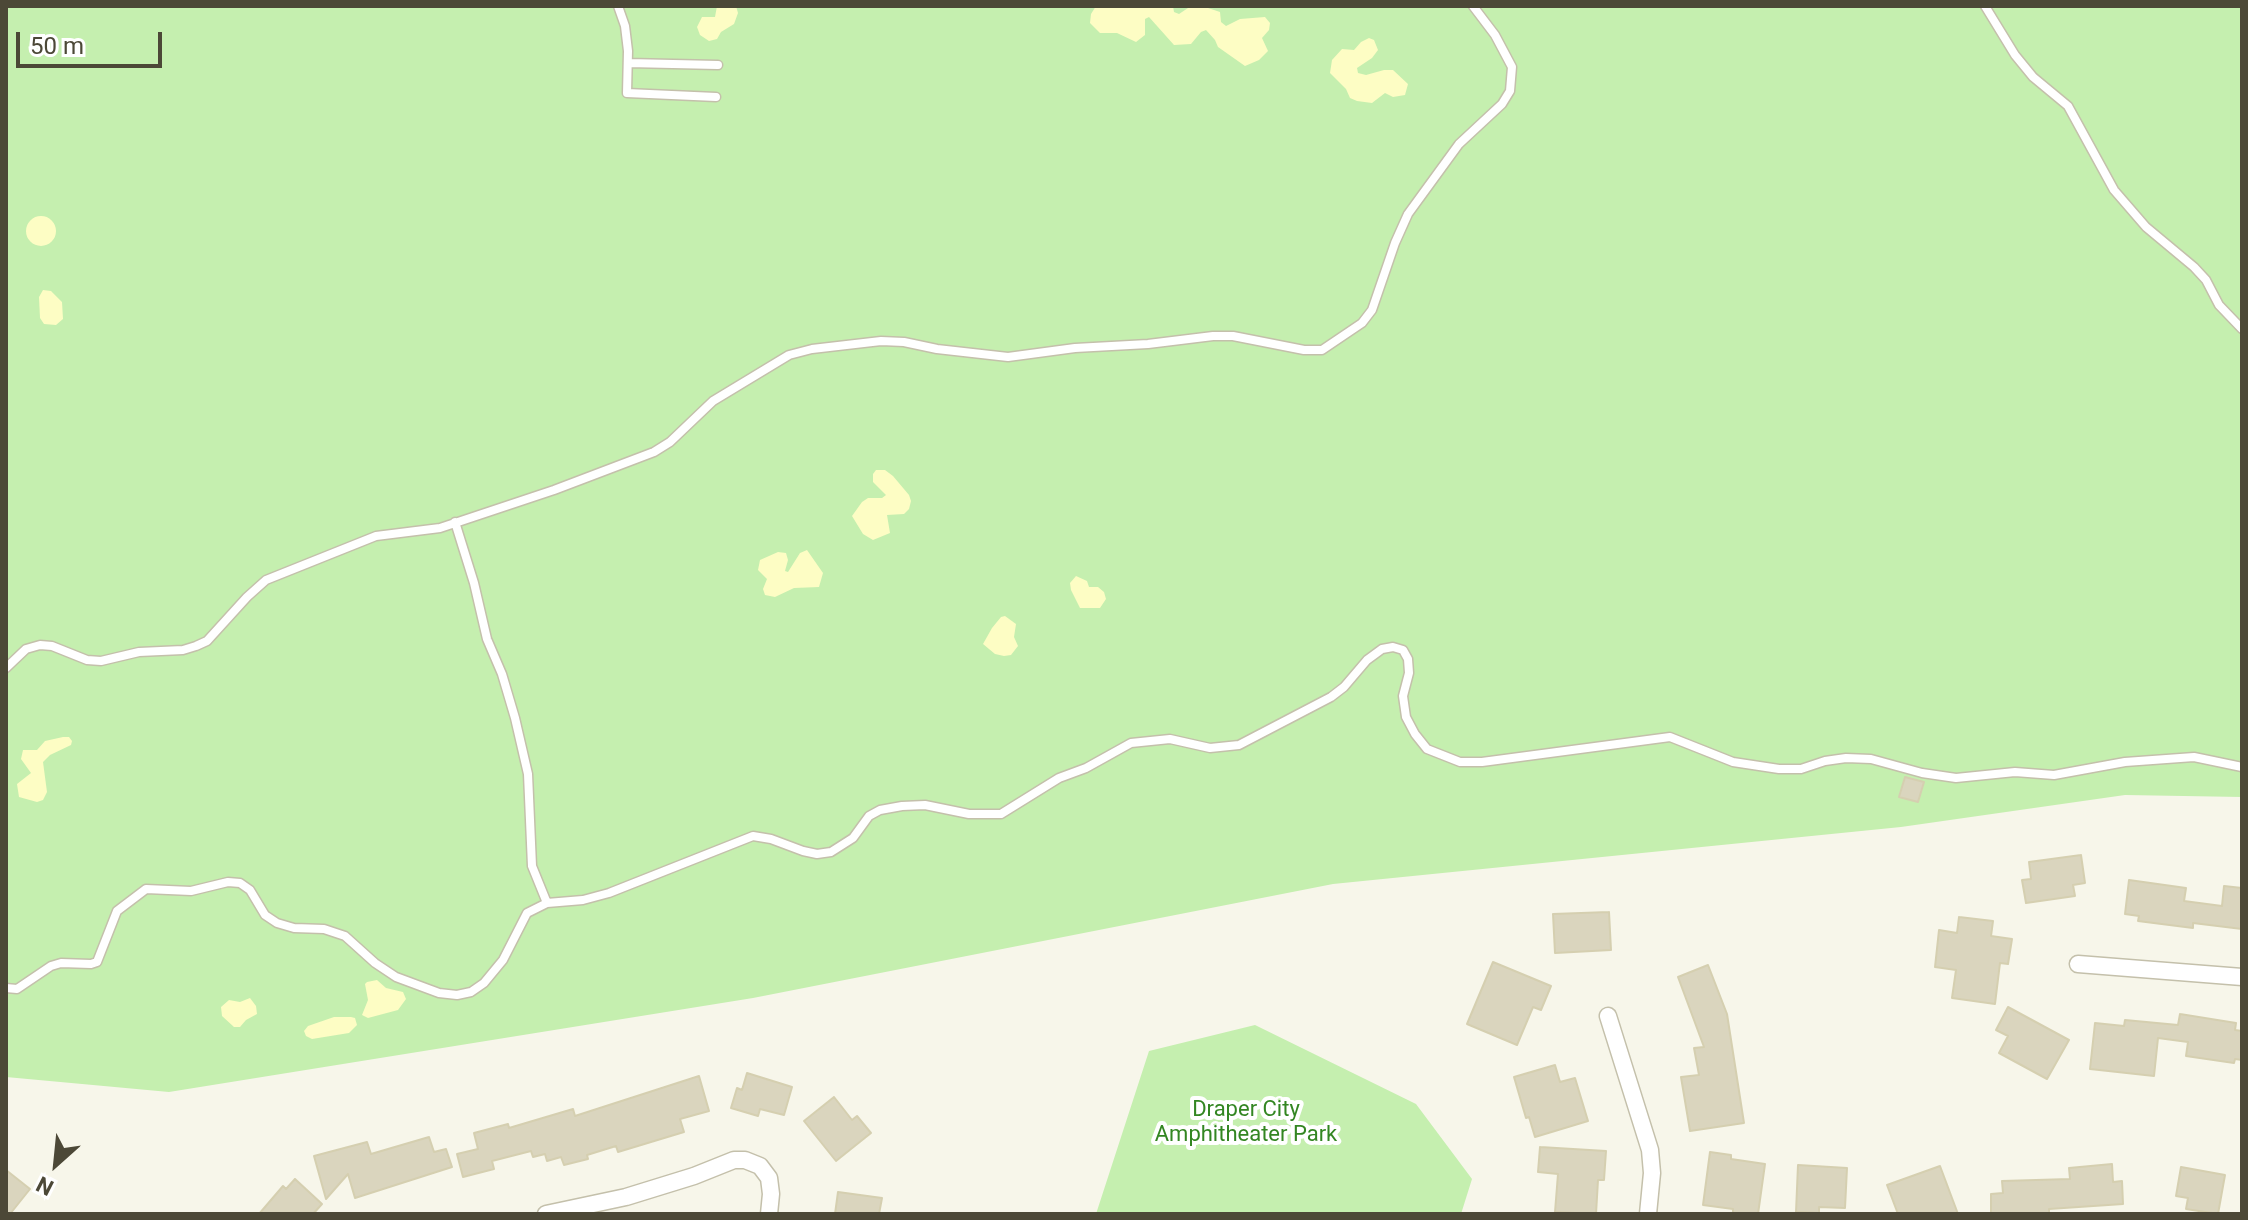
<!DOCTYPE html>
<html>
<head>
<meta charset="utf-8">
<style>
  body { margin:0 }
  #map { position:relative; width:2248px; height:1220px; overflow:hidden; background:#f7f6ea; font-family:Roboto,sans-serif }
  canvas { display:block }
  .frame { position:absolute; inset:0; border:8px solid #4c4837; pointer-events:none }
  .north { position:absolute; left:16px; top:1124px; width:80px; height:80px; -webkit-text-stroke:6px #fff; paint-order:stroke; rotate:207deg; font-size:22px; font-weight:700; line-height:32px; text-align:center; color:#4c4837 }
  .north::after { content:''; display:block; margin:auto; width:28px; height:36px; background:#4c4837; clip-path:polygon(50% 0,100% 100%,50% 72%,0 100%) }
  .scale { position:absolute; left:16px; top:32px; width:146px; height:36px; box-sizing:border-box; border:4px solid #4c4837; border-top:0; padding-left:10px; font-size:24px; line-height:28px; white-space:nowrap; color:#4c4837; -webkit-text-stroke:6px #fff; paint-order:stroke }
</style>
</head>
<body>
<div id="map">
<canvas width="2248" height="1220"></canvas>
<div class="frame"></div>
<div class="north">N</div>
<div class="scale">50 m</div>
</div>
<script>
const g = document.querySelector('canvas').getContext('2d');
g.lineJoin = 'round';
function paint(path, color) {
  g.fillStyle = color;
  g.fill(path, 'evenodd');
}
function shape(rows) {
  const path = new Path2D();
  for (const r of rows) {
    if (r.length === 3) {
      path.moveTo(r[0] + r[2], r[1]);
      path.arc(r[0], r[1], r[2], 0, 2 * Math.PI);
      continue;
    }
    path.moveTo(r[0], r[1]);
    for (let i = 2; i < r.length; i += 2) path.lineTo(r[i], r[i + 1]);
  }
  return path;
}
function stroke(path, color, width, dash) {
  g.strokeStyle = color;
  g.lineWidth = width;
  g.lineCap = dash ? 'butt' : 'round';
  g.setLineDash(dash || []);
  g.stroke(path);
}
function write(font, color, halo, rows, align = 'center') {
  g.font = font + ' Roboto,sans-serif';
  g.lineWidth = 8;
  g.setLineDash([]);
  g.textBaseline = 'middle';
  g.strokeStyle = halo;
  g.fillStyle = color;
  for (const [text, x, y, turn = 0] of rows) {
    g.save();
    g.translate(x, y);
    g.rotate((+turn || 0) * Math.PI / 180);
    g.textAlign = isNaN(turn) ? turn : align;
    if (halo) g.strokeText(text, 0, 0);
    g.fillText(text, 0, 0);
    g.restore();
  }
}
paint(shape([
  [6,6,2242,6,2242,797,2125,795,1901,827,1333,884,753,998,169,1092,6,1077],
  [1255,1025,1416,1104,1472,1179,1461,1214,1096,1214,1149,1051]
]), '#c5efaf');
paint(shape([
  [717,6,736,6,738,13,734,24,721,32,717,39,709,41,700,35,697,27,702,17,715,17],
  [1096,6,1173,6,1174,12,1179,14,1191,6,1202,6,1220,12,1221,22,1226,26,1240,19,1265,17,1270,23,1269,30,1262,38,1268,51,1259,60,1245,66,1218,47,1215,40,1206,30,1201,32,1191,44,1174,45,1149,17,1145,19,1145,35,1136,42,1117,33,1100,33,1090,23,1091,14],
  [1369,38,1374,40,1378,50,1372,58,1357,68,1358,73,1366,75,1384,70,1393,70,1408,84,1405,95,1393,97,1385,93,1372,103,1357,101,1350,98,1346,89,1330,73,1332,60,1342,49,1354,50,1361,42],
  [41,231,15],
  [43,290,51,291,62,302,63,319,56,325,44,324,40,318,39,297],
  [876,470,885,470,893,476,909,495,911,501,909,509,904,514,887,515,890,533,873,540,863,534,852,516,862,502,868,498,882,498,886,495,873,482,873,474],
  [807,550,823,573,819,587,794,588,775,597,765,595,763,589,767,579,758,570,760,560,778,552,786,553,788,560,785,571,788,572,800,553],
  [1076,576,1087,581,1089,587,1098,587,1104,592,1106,599,1100,608,1080,608,1071,590,1070,583],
  [1005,616,1016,624,1014,637,1018,646,1011,655,1004,656,995,654,983,644,992,628,1001,617],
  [63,737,69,737,72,741,71,745,50,755,43,762,47,792,43,800,37,802,19,797,17,784,31,773,21,759,23,750,37,750,45,741],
  [377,980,386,988,403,992,406,999,398,1010,368,1018,362,1015,368,1000,365,984,367,982],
  [250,998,256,1006,257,1014,246,1020,240,1027,234,1027,222,1016,221,1007,229,1000,240,1002],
  [334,1017,351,1017,355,1018,357,1025,349,1033,312,1039,306,1036,304,1031,308,1026]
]), '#fdfdc4');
const building = shape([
  [1905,777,1924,782,1918,802,1899,797,1905,777],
  [2081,855,2085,883,2073,885,2075,896,2026,903,2022,880,2031,879,2029,862,2081,855],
  [2129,880,2186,888,2184,901,2222,906,2224,886,2242,888,2242,929,2193,923,2193,928,2138,921,2139,916,2125,914,2129,880],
  [1609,912,1611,950,1555,953,1553,914,1609,912],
  [1959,917,1993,921,1991,936,2012,939,2008,964,2000,963,1995,1004,1952,998,1956,970,1935,967,1939,930,1957,933,1959,917],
  [1493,962,1551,986,1541,1010,1533,1007,1517,1045,1467,1024,1493,962],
  [1708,965,1727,1014,1744,1123,1690,1131,1681,1077,1699,1075,1694,1048,1704,1047,1678,977,1708,965],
  [2008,1007,2069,1040,2047,1079,1999,1053,2008,1036,1996,1030,2008,1007],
  [2180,1014,2236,1023,2235,1030,2242,1031,2242,1060,2235,1059,2234,1063,2186,1056,2188,1042,2158,1038,2154,1076,2090,1069,2095,1023,2124,1026,2125,1020,2178,1025,2180,1014],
  [1555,1065,1560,1082,1575,1078,1588,1121,1535,1137,1529,1117,1526,1118,1514,1077,1555,1065],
  [747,1073,792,1087,784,1115,760,1109,758,1116,731,1108,737,1088,742,1090,747,1073],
  [699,1076,709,1111,680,1119,684,1132,618,1152,616,1146,587,1155,588,1159,564,1165,561,1157,547,1161,545,1154,533,1157,531,1151,492,1161,494,1169,463,1177,457,1154,478,1149,474,1133,508,1124,509,1128,573,1109,575,1116,699,1076],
  [834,1097,852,1120,857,1116,871,1133,836,1161,804,1121,834,1097],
  [429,1137,434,1152,446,1149,452,1167,355,1198,348,1174,326,1199,314,1156,367,1142,371,1154,429,1137],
  [1540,1147,1606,1151,1604,1180,1598,1180,1596,1214,1555,1212,1558,1174,1538,1172,1540,1147],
  [1710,1152,1731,1155,1731,1159,1765,1164,1758,1214,1733,1214,1733,1209,1703,1205,1710,1152],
  [2112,1164,2113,1182,2122,1181,2123,1204,2049,1209,2049,1214,1991,1214,1991,1194,2003,1193,2002,1181,2070,1179,2069,1168,2112,1164],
  [1798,1165,1847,1168,1845,1208,1819,1207,1819,1213,1796,1212,1798,1165],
  [1940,1166,1958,1214,1898,1214,1887,1185,1940,1166],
  [2181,1167,2225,1175,2218,1214,2186,1209,2188,1198,2176,1196,2181,1167],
  [6,1170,30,1189,10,1214,6,1214,6,1170],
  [295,1179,322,1204,313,1214,259,1214,283,1186,286,1189,295,1179],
  [838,1192,882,1198,879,1214,835,1214,838,1192]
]);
paint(building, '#dad5be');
stroke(building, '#d5cfb0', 2);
const lane = shape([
  [618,6,625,26,628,51,627,93,716,97],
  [1985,6,2015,55,2033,77,2068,106,2114,190,2146,227,2194,267,2206,280,2219,305,2242,329],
  [628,63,718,65],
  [455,522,474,583,487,639,502,674,515,718,528,774,532,866,547,903],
  [6,668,26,649,40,645,52,646,87,660,101,661,139,652,183,650,196,646,207,641,247,597,266,580,376,536,440,528,554,490,654,452,670,442,713,401,789,355,812,349,881,341,904,342,937,349,1008,357,1075,348,1148,344,1213,336,1233,336,1304,350,1322,350,1362,323,1372,310,1395,243,1408,214,1459,144,1502,104,1510,91,1512,67,1495,35,1473,6],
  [6,988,17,989,51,966,61,963,91,964,97,962,117,911,146,889,191,891,228,882,240,883,250,890,265,915,277,923,294,928,324,929,345,936,375,963,396,977,439,993,457,995,471,992,484,983,503,960,527,913,547,903,583,900,609,893,753,836,771,839,803,851,817,854,831,852,853,838,869,816,880,810,902,806,925,805,969,814,1001,814,1059,778,1086,768,1131,743,1170,739,1210,748,1239,745,1331,697,1344,687,1367,660,1382,649,1393,647,1403,650,1408,659,1409,673,1403,696,1406,717,1415,734,1427,749,1460,762,1482,762,1670,737,1733,762,1779,769,1801,769,1825,761,1846,758,1871,759,1922,773,1956,778,2015,772,2054,775,2125,762,2194,757,2242,767]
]);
const street = shape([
  [2078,964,2242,977],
  [1608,1016,1650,1150,1652,1173,1648,1214],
  [546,1214,626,1197,694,1176,734,1160,745,1160,760,1166,769,1178,771,1194,769,1214]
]);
stroke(lane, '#c4c0ab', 11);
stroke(street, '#c4c0ab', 19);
stroke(lane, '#fff', 8);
stroke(street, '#fff', 16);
write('22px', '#338622', '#fff', [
  ["Draper City",1246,1110],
  ["Amphitheater Park",1246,1135]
]);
</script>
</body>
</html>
